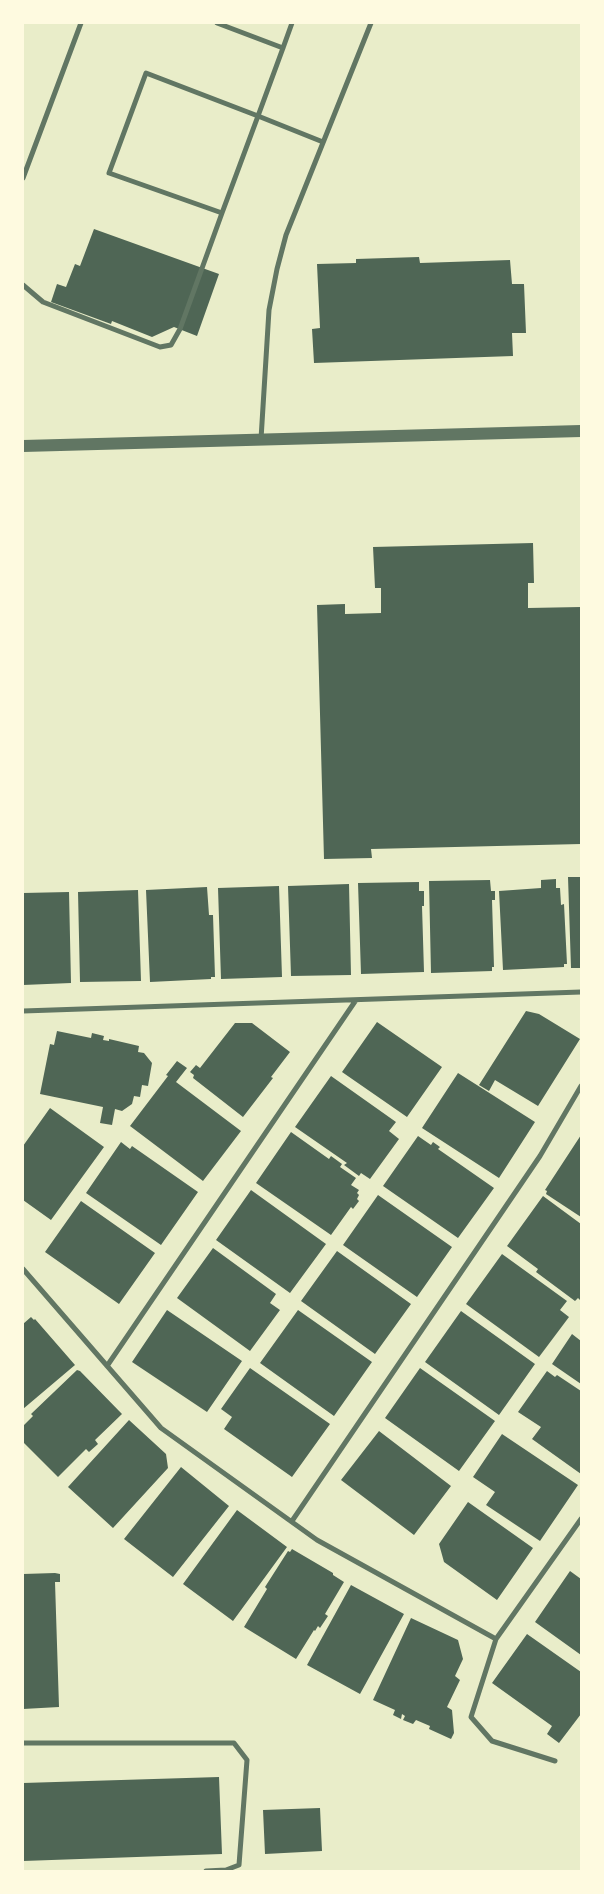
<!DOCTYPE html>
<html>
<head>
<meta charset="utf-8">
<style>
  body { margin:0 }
  #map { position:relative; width:604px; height:1894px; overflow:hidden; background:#e9edc9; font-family:Mulish,sans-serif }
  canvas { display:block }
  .frame { position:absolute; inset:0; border:24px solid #fefae0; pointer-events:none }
</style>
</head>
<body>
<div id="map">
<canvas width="604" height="1894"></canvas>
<div class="frame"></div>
</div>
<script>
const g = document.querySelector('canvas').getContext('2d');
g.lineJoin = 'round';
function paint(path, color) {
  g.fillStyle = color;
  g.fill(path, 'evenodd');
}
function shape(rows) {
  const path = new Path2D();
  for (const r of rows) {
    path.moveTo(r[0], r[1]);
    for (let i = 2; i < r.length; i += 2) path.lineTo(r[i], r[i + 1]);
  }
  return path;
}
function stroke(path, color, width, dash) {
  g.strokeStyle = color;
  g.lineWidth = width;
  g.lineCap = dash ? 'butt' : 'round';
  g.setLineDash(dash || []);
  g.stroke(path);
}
paint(shape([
  [94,229,219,274,197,336,174,327,152,337,112,321,111,324,51,302,57,284,66,287,75,264,80,266],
  [419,257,420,263,510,260,512,284,524,284,526,333,512,333,513,356,314,363,312,329,320,328,317,264,356,263,356,259],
  [533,543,534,583,528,583,528,608,581,607,581,844,371,849,372,858,324,859,317,605,345,604,345,614,381,613,381,588,375,588,373,547],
  [568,877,581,877,581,968,571,968],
  [556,879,556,888,560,888,561,905,564,904,567,964,564,964,564,967,503,970,499,891,541,888,541,880],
  [490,880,491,891,495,891,495,900,492,900,494,967,492,967,492,971,431,973,429,881],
  [419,882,419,891,424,891,424,906,422,906,424,972,361,974,358,883],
  [349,884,351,975,291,976,288,886],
  [279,886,282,977,221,979,218,888],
  [207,887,209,915,213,915,215,977,211,977,211,979,150,982,146,890],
  [138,890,141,981,80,982,78,892],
  [69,892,71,983,23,985,23,893],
  [526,1011,539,1014,580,1039,538,1106,495,1080,489,1091,479,1085],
  [377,1022,442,1067,407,1117,342,1072],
  [235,1023,252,1023,290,1052,271,1077,273,1078,243,1117,193,1078,194,1075,190,1072,196,1065,200,1068],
  [57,1031,91,1038,92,1033,104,1036,103,1040,109,1041,109,1039,139,1046,138,1052,144,1053,152,1063,148,1086,142,1085,140,1097,134,1096,132,1104,122,1111,115,1109,112,1125,100,1123,103,1107,40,1094,50,1044,54,1045],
  [177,1061,187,1068,176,1082,241,1131,203,1181,130,1126,168,1076,166,1075],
  [458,1073,535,1122,499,1178,422,1128],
  [331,1076,396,1122,389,1131,399,1139,370,1179,361,1173,359,1176,344,1165,347,1163,295,1127],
  [50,1108,104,1147,51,1220,23,1200,23,1146],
  [291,1132,329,1159,331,1156,342,1164,340,1167,356,1178,351,1185,359,1190,357,1193,359,1195,357,1199,359,1201,353,1209,351,1207,331,1235,256,1183],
  [581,1135,581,1217,546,1194,547,1191,545,1190],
  [418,1136,431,1145,433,1142,440,1147,438,1149,494,1188,458,1238,383,1186],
  [121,1142,130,1149,132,1146,198,1192,161,1245,86,1193],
  [251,1190,326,1244,290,1293,216,1240],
  [378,1195,452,1247,417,1297,343,1245],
  [543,1196,581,1224,580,1300,578,1298,575,1301,536,1272,538,1269,507,1246],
  [81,1201,155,1253,119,1304,45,1252],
  [213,1248,276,1294,270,1303,280,1310,250,1351,177,1298],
  [337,1251,411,1304,375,1354,301,1301],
  [502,1254,567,1301,560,1310,569,1317,539,1357,466,1304],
  [167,1310,242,1361,207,1412,132,1362],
  [298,1310,372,1362,334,1416,260,1363],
  [461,1311,535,1364,499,1415,425,1362],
  [31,1317,34,1320,35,1319,75,1365,23,1409,23,1324],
  [572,1334,581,1341,581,1384,552,1364],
  [250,1368,330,1424,292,1477,224,1429,232,1417,221,1409],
  [420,1368,495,1421,459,1471,385,1418],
  [77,1370,80,1371,122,1414,95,1440,98,1444,89,1452,86,1449,58,1477,23,1442,23,1426,33,1416,31,1414],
  [547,1371,555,1377,557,1375,581,1391,581,1474,532,1439,541,1427,518,1412],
  [129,1420,166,1454,168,1468,113,1528,68,1487],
  [379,1431,451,1486,414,1535,341,1480],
  [502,1434,578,1485,540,1541,486,1505,495,1492,473,1477],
  [181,1467,229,1506,173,1577,124,1539],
  [468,1502,533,1548,497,1600,444,1562,439,1544],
  [237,1510,287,1547,233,1621,183,1584],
  [292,1549,333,1573,333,1575,344,1582,325,1614,328,1616,320,1628,318,1626,315,1631,314,1630,296,1659,244,1627,267,1589,265,1587,288,1551,290,1552],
  [570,1571,581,1579,581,1655,535,1622],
  [55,1573,60,1574,60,1582,55,1582,59,1707,23,1709,23,1574],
  [351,1585,404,1614,360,1694,307,1665],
  [411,1618,458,1640,463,1659,455,1676,460,1680,447,1707,452,1710,454,1733,451,1739,429,1729,430,1726,416,1720,413,1724,403,1720,405,1716,402,1714,401,1719,393,1715,395,1710,373,1700],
  [527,1634,581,1672,581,1714,559,1743,547,1734,552,1726,492,1683],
  [219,1777,222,1854,23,1861,23,1783],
  [320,1808,322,1851,265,1854,263,1810]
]), '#4f6655');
stroke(shape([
  [217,23,283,48],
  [292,23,283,48,258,116,222,213,109,173,146,73,258,116,323,142],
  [23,178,81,23],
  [23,285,43,302,160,347,171,345,180,329,222,213],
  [261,439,269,310,277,269,286,235,371,23],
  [23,1011,581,992],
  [23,1269,161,1428,317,1540,496,1639],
  [107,1366,356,1000],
  [292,1521,540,1156,581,1086],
  [23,1743,234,1743,247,1760,239,1865,226,1870,206,1871],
  [555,1761,492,1741,471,1717,496,1639,581,1519]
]), '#617663', 5);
stroke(shape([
  [23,446,581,431]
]), '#617663', 12);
</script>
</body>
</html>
